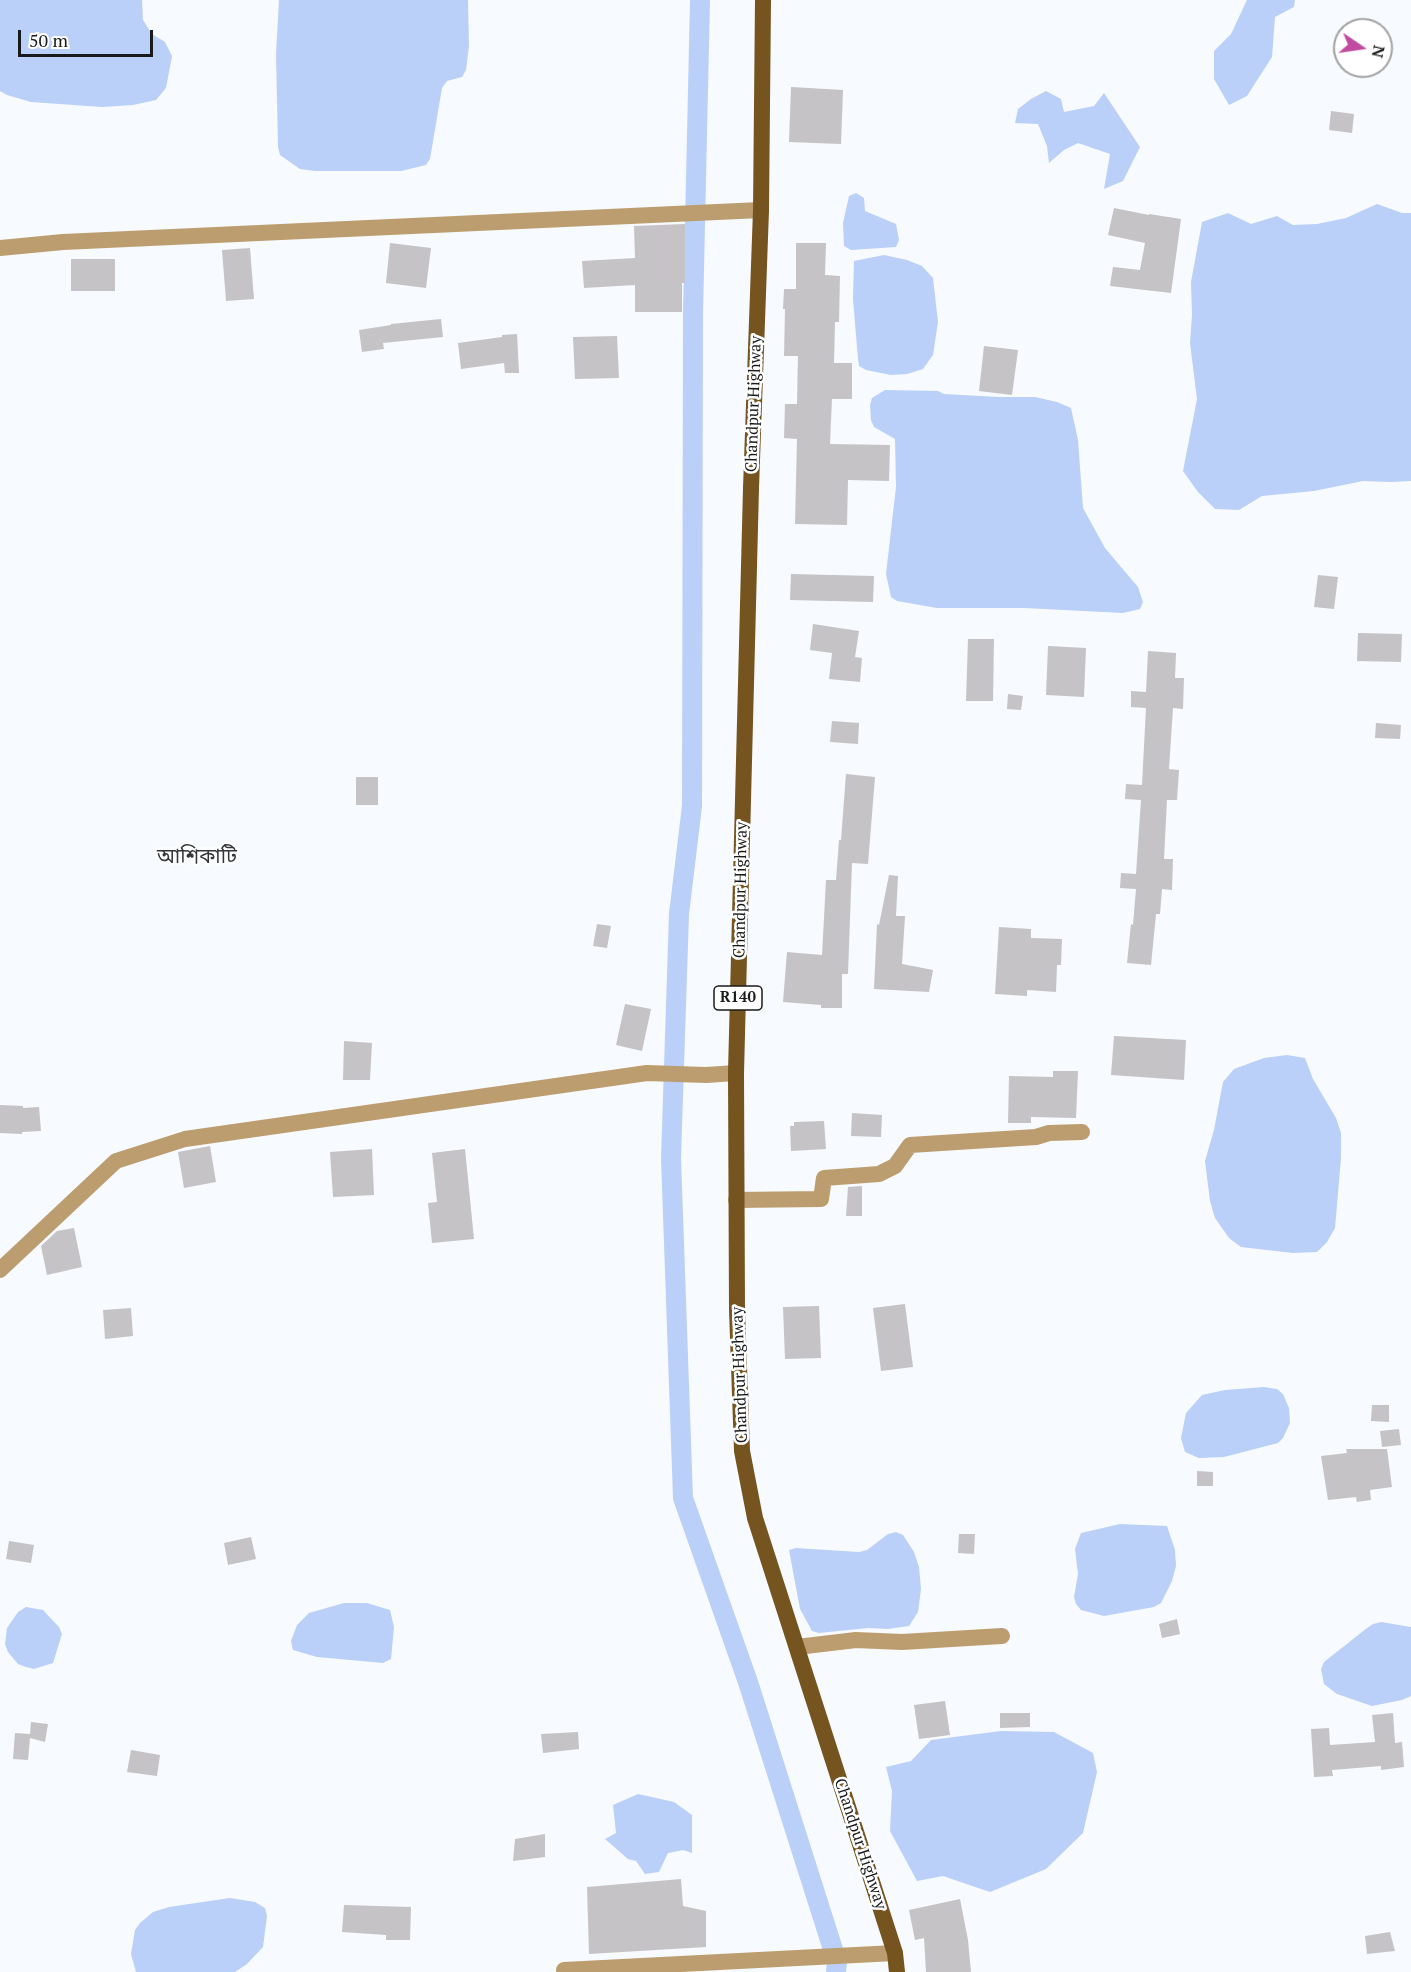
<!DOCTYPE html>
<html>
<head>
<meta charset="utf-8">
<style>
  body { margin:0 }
  #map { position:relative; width:1411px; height:1972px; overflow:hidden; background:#f7fafe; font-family:"PT Serif",serif }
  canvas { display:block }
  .north { position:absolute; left:1333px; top:18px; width:60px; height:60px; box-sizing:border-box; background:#fff; border:2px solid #a3a3a4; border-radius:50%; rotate:103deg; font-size:16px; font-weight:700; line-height:24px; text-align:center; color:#191a1b }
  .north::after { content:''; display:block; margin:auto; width:21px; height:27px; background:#c14ba1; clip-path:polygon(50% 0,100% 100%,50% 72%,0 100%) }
  .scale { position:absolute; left:18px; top:30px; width:135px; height:27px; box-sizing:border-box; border:3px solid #191a1b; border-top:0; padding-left:8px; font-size:18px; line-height:21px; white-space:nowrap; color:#191a1b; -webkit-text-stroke:4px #fff; paint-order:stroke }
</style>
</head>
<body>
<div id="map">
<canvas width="1411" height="1972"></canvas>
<div class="north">N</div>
<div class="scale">50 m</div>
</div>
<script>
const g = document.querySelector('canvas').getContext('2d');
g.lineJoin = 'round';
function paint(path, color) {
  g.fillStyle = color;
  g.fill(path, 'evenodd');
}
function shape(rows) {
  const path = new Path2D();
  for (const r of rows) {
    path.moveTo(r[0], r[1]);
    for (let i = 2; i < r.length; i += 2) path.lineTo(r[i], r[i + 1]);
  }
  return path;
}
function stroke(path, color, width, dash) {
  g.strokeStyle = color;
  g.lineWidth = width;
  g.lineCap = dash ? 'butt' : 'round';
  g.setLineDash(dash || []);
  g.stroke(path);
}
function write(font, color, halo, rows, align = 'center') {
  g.font = font + ' "PT Serif","Noto Sans Bengali",serif';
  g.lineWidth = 5;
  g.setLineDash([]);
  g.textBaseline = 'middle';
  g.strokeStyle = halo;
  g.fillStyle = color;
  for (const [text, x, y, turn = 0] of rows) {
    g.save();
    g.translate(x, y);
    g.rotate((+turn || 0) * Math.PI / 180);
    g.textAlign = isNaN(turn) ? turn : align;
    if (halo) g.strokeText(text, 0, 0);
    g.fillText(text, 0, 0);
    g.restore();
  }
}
paint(shape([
  [0,0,142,0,143,20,152,34,165,42,172,56,166,88,156,100,133,105,102,107,31,102,7,95,0,91],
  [279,0,468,0,469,46,466,70,462,77,447,81,442,88,430,159,426,165,401,171,315,171,300,169,280,155,278,147,276,54],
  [1247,0,1295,0,1294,7,1275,17,1272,57,1247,96,1229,105,1214,79,1214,51,1231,34],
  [1046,91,1061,99,1064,112,1094,106,1104,93,1140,147,1123,181,1104,189,1110,154,1078,143,1064,150,1049,163,1047,146,1038,124,1015,123,1018,109,1031,99],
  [856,193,864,198,865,211,896,224,899,240,896,247,851,250,844,246,843,223,849,196],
  [1377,204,1402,213,1411,213,1411,481,1391,482,1363,481,1314,491,1262,496,1239,510,1215,509,1198,492,1183,471,1197,399,1190,343,1192,315,1191,282,1202,222,1228,213,1251,224,1277,216,1293,225,1317,224,1346,218],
  [884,255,907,260,922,266,933,278,938,322,933,355,923,369,907,374,891,375,866,370,859,366,858,359,853,299,854,261],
  [885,390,938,391,944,394,998,397,1035,397,1057,402,1071,408,1078,440,1083,508,1105,548,1138,587,1143,602,1140,609,1123,613,1024,608,937,608,897,601,891,597,886,574,896,487,895,439,874,427,871,420,870,405,872,398],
  [1287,1055,1305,1058,1313,1079,1336,1118,1341,1133,1341,1158,1335,1228,1327,1242,1317,1252,1293,1253,1241,1247,1229,1238,1215,1218,1210,1201,1205,1161,1214,1130,1223,1082,1234,1069,1264,1058],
  [1264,1387,1277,1389,1283,1394,1289,1408,1290,1423,1283,1438,1278,1443,1224,1457,1199,1458,1185,1452,1181,1438,1186,1413,1202,1395,1225,1390],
  [1120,1524,1167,1526,1175,1550,1176,1566,1172,1581,1161,1603,1154,1607,1104,1616,1081,1610,1076,1604,1074,1597,1078,1574,1075,1549,1081,1533],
  [896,1532,903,1535,914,1552,919,1567,921,1589,918,1612,909,1626,888,1629,868,1628,819,1633,812,1631,800,1609,789,1550,796,1548,859,1552,867,1550,888,1534],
  [344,1603,367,1603,390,1610,394,1627,391,1659,383,1663,317,1657,293,1650,291,1641,297,1625,309,1613],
  [26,1607,43,1610,59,1627,62,1634,53,1663,34,1669,26,1667,18,1664,8,1652,5,1644,7,1628,18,1612],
  [1381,1622,1411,1627,1411,1696,1402,1700,1372,1706,1337,1694,1324,1684,1321,1669,1324,1662,1367,1628,1373,1624],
  [1001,1731,1054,1732,1093,1753,1097,1772,1083,1833,1046,1869,990,1892,943,1876,917,1881,890,1831,892,1791,886,1767,911,1761,931,1740],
  [638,1794,674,1802,692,1815,692,1853,683,1850,668,1853,659,1872,645,1874,636,1861,628,1859,605,1839,616,1833,613,1805],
  [230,1898,255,1902,265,1908,267,1916,263,1947,247,1964,235,1972,136,1972,131,1954,135,1930,140,1923,153,1912,169,1907]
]), '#bad0f8');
stroke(shape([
  [700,0,693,314,692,806,679,914,671,1158,683,1498,748,1682,837,1962,836,1972]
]), '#bad0f8', 20);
paint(shape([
  [791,87,843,90,841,144,789,142],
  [1331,111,1354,114,1352,133,1329,130],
  [1114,208,1149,215,1149,214,1181,219,1171,293,1110,286,1113,267,1140,270,1145,243,1108,235],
  [685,224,685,283,682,283,682,312,635,312,635,285,584,288,582,261,635,258,634,226],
  [390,243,431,248,426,288,386,283],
  [796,243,826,243,825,275,840,276,839,322,835,322,834,363,852,363,852,399,832,399,830,444,890,445,889,481,848,480,847,525,795,524,797,439,784,438,785,404,797,404,798,356,784,356,785,309,783,309,784,289,796,289],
  [250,248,254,299,226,301,222,250],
  [71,259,115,259,115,291,71,291],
  [441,319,443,337,383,343,384,349,362,352,359,330,391,325,391,324],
  [517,334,519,373,505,373,504,363,461,369,458,343,502,337,502,335],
  [617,336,619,378,575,379,573,337],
  [984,346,1018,350,1012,395,979,391],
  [791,574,874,576,873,602,790,600],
  [1318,575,1338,577,1334,609,1314,607],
  [813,624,859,631,855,657,862,658,860,682,829,679,832,653,810,650],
  [1358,633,1402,634,1401,662,1357,661],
  [968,639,994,639,993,701,966,701],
  [1048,646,1086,648,1084,697,1046,695],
  [1148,651,1176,653,1175,678,1184,678,1183,709,1173,708,1169,769,1179,770,1177,800,1167,800,1164,859,1173,859,1172,890,1162,889,1160,914,1156,914,1151,965,1127,963,1131,924,1133,925,1136,889,1120,888,1121,873,1136,874,1141,800,1125,799,1126,784,1142,785,1146,708,1131,707,1131,691,1146,692],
  [1008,694,1023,696,1021,710,1007,709],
  [832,721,859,723,858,744,830,742],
  [1376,723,1401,725,1400,739,1375,738],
  [846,774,875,777,868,864,852,863,848,974,842,974,842,1008,821,1008,821,1005,783,1002,787,952,822,955,826,880,836,880,839,840,841,840],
  [356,777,378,777,378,805,356,805],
  [889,875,898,876,896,916,905,916,902,964,933,970,929,992,874,989,877,924,879,925],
  [597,924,611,926,607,948,593,946],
  [999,927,1031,929,1031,938,1062,939,1061,965,1057,965,1056,992,1027,990,1027,996,995,994],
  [625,1004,651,1009,642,1051,616,1045],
  [1114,1036,1186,1040,1184,1080,1111,1075],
  [344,1041,372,1043,370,1080,343,1080],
  [1053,1071,1078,1071,1076,1118,1031,1117,1031,1123,1008,1123,1009,1076,1053,1077],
  [0,1105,23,1106,23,1108,39,1107,41,1131,22,1132,22,1134,0,1133],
  [852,1113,882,1115,881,1137,851,1136],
  [824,1121,826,1149,791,1151,790,1126,794,1126,794,1122],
  [210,1146,216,1182,184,1188,178,1152],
  [372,1149,374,1195,333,1197,330,1152],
  [465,1149,474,1239,432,1243,428,1203,437,1202,432,1153],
  [862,1186,862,1216,846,1216,848,1187],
  [74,1228,82,1267,47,1275,41,1246,57,1231],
  [905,1304,913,1367,881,1371,873,1308],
  [819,1306,821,1358,785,1359,783,1307],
  [131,1308,133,1336,105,1339,103,1310],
  [1372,1405,1389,1405,1389,1422,1371,1421],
  [1399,1429,1401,1445,1382,1447,1380,1431],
  [1346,1449,1387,1449,1392,1487,1370,1490,1371,1500,1357,1502,1356,1497,1328,1500,1321,1456,1347,1453],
  [1197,1471,1213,1472,1213,1486,1197,1486],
  [959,1534,975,1534,974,1554,958,1553],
  [251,1537,256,1559,228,1565,224,1543],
  [9,1541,34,1545,31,1563,6,1559],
  [1177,1619,1180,1634,1162,1638,1159,1624],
  [945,1701,950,1735,919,1739,914,1705],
  [1000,1713,1030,1713,1030,1727,1000,1728],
  [1393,1713,1395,1743,1402,1742,1404,1767,1381,1770,1381,1766,1332,1770,1333,1776,1314,1777,1311,1729,1329,1728,1330,1745,1375,1742,1372,1715],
  [31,1722,48,1724,45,1742,30,1738,28,1760,13,1759,15,1733,30,1734],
  [578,1732,579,1749,543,1753,541,1734],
  [131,1750,160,1755,157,1776,127,1772],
  [545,1834,545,1857,513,1861,515,1839],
  [681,1879,683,1906,706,1911,706,1947,589,1954,587,1887],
  [960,1899,968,1940,971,1972,926,1972,924,1938,915,1940,909,1910],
  [344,1905,411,1907,410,1940,386,1940,386,1935,342,1932],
  [1390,1932,1395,1951,1367,1954,1365,1936]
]), '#c5c3c6');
stroke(shape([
  [0,248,63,242,761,210],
  [736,1200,821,1199,824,1178,879,1174,895,1166,910,1145,1036,1137,1049,1133,1082,1132],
  [0,1270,116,1161,185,1139,647,1073,706,1075,736,1073],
  [797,1647,856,1640,902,1642,1002,1636],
  [564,1970,895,1953]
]), '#bc9d6f', 16);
stroke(shape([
  [763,0,761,210,751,488,736,1073,737,1310,742,1451,755,1518,895,1953,897,1972]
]), '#75541f', 16);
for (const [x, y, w] of [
  [738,998,48]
]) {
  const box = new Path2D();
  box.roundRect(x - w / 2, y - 12, w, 24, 4.5);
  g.fillStyle = '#fff';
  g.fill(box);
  stroke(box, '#191a1b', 1.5);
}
write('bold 15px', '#191a1b', null, [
  ["R140",738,998]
]);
write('16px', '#191a1b', '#fff', [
  ["Chandpur Highway",754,404,-88],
  ["Chandpur Highway",741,890,-89],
  ["Chandpur Highway",740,1375,-92],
  ["Chandpur Highway",860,1844,72]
]);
write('20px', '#333639', '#fff', [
  ["আশিকাটি",197,857]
]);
</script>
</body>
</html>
